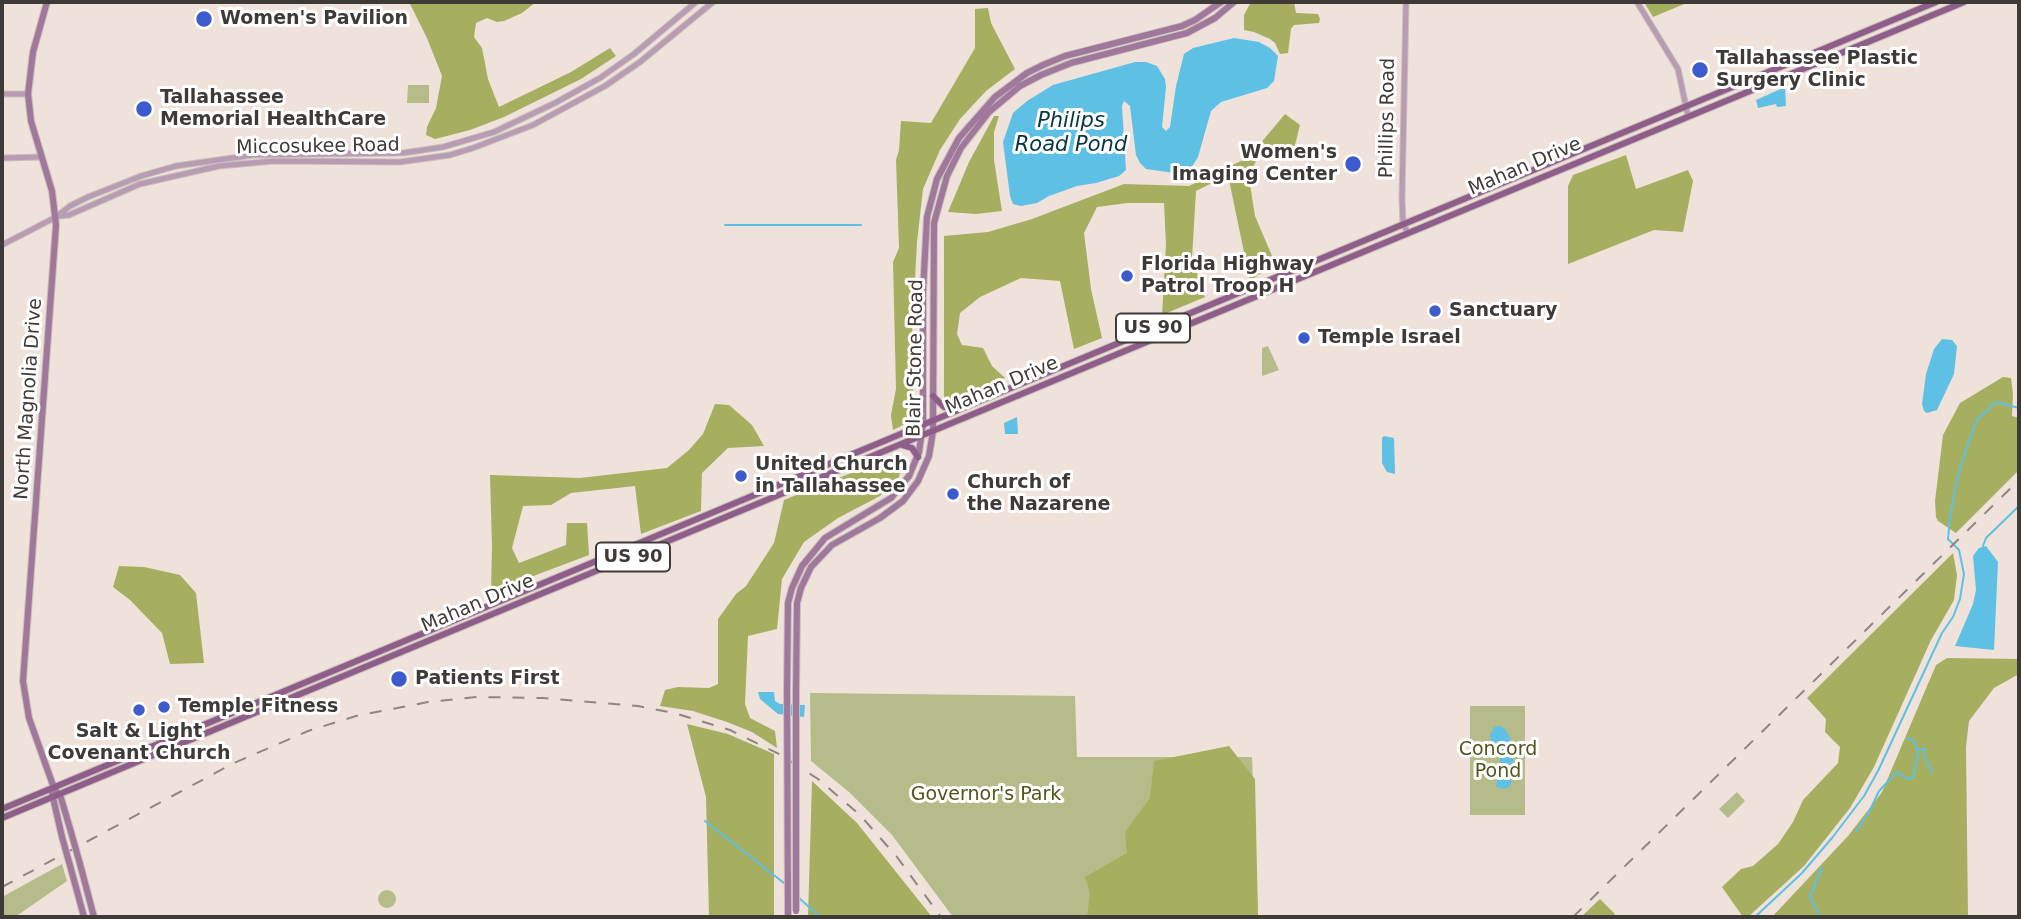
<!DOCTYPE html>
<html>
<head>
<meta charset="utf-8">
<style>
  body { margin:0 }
  #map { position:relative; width:2021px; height:919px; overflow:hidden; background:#eee2db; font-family:"DejaVu Sans",sans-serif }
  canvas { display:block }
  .frame { position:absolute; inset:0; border:4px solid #3e3a37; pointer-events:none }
</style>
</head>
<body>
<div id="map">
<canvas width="2021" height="919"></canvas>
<div class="frame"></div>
</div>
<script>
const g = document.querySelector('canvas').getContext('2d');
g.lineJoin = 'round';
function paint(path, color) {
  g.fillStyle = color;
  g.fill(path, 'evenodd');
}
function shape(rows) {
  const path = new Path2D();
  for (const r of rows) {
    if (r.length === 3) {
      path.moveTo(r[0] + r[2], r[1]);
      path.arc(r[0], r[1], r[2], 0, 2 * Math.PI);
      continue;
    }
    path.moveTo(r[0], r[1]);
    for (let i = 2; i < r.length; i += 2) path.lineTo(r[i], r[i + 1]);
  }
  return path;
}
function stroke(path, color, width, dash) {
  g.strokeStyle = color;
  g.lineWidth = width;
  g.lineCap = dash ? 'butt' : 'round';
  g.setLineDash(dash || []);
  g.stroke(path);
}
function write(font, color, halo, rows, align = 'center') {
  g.font = font + ' "DejaVu Sans",sans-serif';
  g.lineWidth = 6;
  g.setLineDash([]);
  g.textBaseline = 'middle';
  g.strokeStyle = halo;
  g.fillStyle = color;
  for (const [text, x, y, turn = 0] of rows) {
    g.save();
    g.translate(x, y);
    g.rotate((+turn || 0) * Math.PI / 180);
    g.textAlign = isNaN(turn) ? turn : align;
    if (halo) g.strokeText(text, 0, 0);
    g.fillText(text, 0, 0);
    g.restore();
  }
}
paint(shape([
  [408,85,429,85,429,103,407,103],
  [1268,346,1279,370,1262,376,1262,348],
  [810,693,1075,696,1077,757,1252,757,1258,917,953,917,892,835,849,792,811,761],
  [1470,706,1525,706,1525,815,1470,815],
  [1737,792,1745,801,1728,818,1719,809],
  [62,864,67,881,15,917,2,917,2,897],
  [387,899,9]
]), '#b5bc8a');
paint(shape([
  [409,2,536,2,522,13,504,21,497,22,487,18,476,23,474,37,482,48,488,79,499,107,571,72,610,48,616,56,581,79,504,117,470,130,435,139,426,135,427,127,436,108,442,76,427,38],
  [1251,2,1294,2,1296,13,1318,14,1320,19,1319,23,1294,25,1291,29,1288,53,1280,54,1275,43,1270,39,1254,32,1244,30,1244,15],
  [1644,2,1689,2,1653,17],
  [988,8,991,23,1015,69,986,91,960,119,940,150,923,189,917,242,912,334,913,417,907,423,893,430,891,415,896,389,893,262,899,248,896,160,899,150,901,121,931,123,975,48,975,9],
  [1285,114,1300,125,1292,157,1257,158,1249,178,1255,216,1275,263,1250,281,1228,175,1196,191,1192,258,1205,297,1162,315,1166,245,1164,203,1127,203,1097,207,1084,233,1091,289,1102,338,1074,349,1060,281,1021,278,980,297,960,313,957,334,962,345,983,348,992,366,1005,378,956,401,944,398,944,236,988,232,1032,219,1124,184,1189,186,1249,157],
  [994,116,999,116,994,132,994,160,1002,211,976,214,948,212,969,162],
  [1626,155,1636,189,1688,170,1693,181,1683,232,1654,230,1568,264,1568,186,1573,175],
  [2003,377,2011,378,2013,394,2012,416,2019,418,2019,470,1956,533,1938,521,1936,517,1935,501,1943,435,1960,403],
  [715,404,729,405,752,425,764,446,728,448,702,473,701,511,641,534,635,486,571,493,551,505,523,506,512,548,519,563,566,545,567,523,587,523,589,555,491,592,492,547,490,475,580,478,667,468,689,450,703,434],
  [901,453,902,464,899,477,880,496,838,518,804,542,782,579,777,629,748,636,745,704,750,718,775,731,777,748,752,732,727,722,693,711,660,706,665,690,678,687,709,688,718,684,718,619,736,594,746,586,774,543,784,500],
  [1953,553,1957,575,1954,600,1931,640,1874,767,1850,808,1804,866,1748,917,1743,917,1722,887,1741,869,1753,866,1778,844,1793,822,1803,800,1838,763,1840,747,1825,732,1826,719,1807,698],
  [119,566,144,567,180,575,196,593,204,663,170,664,162,633,130,600,113,587],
  [1947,658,2019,659,2019,674,1994,688,1969,721,1966,747,1968,917,1772,917,1848,836,1882,792,1936,665],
  [687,724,728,734,774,754,774,917,709,917,706,797],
  [1229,746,1255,779,1258,917,1087,917,1090,894,1085,877,1127,853,1125,832,1150,798,1154,761],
  [812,781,857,823,932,917,808,917],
  [1600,899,1615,914,1612,917,1581,917]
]), '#a6af5f');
paint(shape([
  [1234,38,1259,42,1270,48,1278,56,1274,81,1267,88,1221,102,1211,111,1198,157,1191,168,1183,172,1174,173,1146,169,1140,163,1136,155,1130,106,1124,101,1122,106,1126,170,1119,176,1096,183,1077,186,1049,196,1037,203,1021,206,1013,204,1010,196,1003,142,1013,113,1027,101,1053,85,1135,62,1146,62,1157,66,1165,79,1166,87,1162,127,1166,131,1170,127,1176,86,1184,54,1193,48],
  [1785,87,1786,106,1777,107,1776,104,1758,108,1756,100],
  [1942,339,1952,340,1957,346,1954,374,1937,410,1927,413,1924,411,1922,404,1926,374,1934,349],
  [1017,417,1018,434,1005,434,1004,423],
  [1384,436,1394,438,1395,474,1387,472,1382,463,1382,438],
  [1986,546,1998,562,1994,650,1955,646,1973,604,1976,590,1973,556,1979,548],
  [758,692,774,692,775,701,780,704,805,705,804,717,778,714,760,699],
  [1501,726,1506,730,1514,747,1511,784,1509,787,1504,789,1496,787,1501,754,1491,740,1490,735,1494,727]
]), '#5ec0e4');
stroke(shape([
  [725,225,861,225],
  [1983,546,1986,538,2019,506],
  [1919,749,1925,749,1924,757,1932,772],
  [705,821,784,883],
  [1856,832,1868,814,1879,791,1897,772,1907,779,1913,778,1918,752,1914,741,1907,738],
  [798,897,820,917],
  [1755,917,1802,873,1832,838,1864,796,1878,771,1942,633,1953,617,1960,599,1964,574,1959,550,1948,539,1950,517,1959,471,1976,421,1996,402,2019,408],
  [1820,917,1810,897,1822,868]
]), '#5ec0e4', 2);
const tertiary = shape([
  [1406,2,1402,197,1403,224,1408,233],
  [1637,2,1678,69,1688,116],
  [2,94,28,94],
  [2,158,42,157],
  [59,216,69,215,140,184,219,166,274,161,400,162,450,155,473,148,533,125,605,86,640,62,713,2],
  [2,245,56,217,70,206,88,197,141,176,176,166,253,155,403,153,443,147,494,132,555,103,600,78,634,54,696,2]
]);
const secondary = shape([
  [47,2,33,52,28,94,31,121,52,191,56,225,23,681,29,718,54,788,61,798,71,832],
  [787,692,788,603,792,588,802,566,825,538,891,498,909,476,919,452,923,424,923,292,927,217,937,179,959,138,995,97,1027,73,1043,65,1065,56,1182,26,1195,20,1221,2],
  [796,692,797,603,801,588,811,567,832,545,880,518,903,501,918,481,929,456,933,431,934,223,947,176,961,148,989,112,1020,86,1041,75,1071,63,1187,33,1215,18,1234,2],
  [52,793,62,837],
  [80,864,94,917],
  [71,869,84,917],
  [788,917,788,909]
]);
const primary = shape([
  [933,396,944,407,955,408],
  [902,445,912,448,918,457],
  [2,809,1936,2],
  [2,818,1964,2]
]);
stroke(tertiary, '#cbc0ba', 7);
stroke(secondary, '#cbc0ba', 8);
stroke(primary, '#cbc0ba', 8);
stroke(tertiary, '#b79cb4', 5);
stroke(secondary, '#9f789c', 6);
stroke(primary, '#8e5d8a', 6);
stroke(shape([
  [2,887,234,763,308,731,356,716,428,702,476,697,543,698,638,706,674,713,730,730,781,755,818,779,860,815,897,857,941,917],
  [1573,917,2019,480]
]), '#8e8681', 2, [12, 12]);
const secondaryBridge = shape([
  [787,692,788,909],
  [796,692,796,911],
  [71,832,80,864],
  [62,837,71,869]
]);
stroke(secondaryBridge, '#cbc0ba', 8, []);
stroke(secondaryBridge, '#9f789c', 6);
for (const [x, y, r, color] of [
  [204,19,9,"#3e5bcd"],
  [1700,70,9,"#3e5bcd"],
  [144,109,9,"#3e5bcd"],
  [1353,164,9,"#3e5bcd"],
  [1127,276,7,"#3e5bcd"],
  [1435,311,7,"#3e5bcd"],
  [1304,338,7,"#3e5bcd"],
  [741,476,7,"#3e5bcd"],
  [953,494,7,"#3e5bcd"],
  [399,679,9,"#3e5bcd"],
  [164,707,7,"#3e5bcd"],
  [139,710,7,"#3e5bcd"]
]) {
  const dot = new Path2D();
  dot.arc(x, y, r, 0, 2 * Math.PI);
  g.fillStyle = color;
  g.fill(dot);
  stroke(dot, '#fff', 2.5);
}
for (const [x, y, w] of [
  [1153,328,74],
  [633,557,74]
]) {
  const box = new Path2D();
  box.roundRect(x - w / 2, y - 14.5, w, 29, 5);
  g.fillStyle = '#fff';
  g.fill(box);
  stroke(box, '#3e3a37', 2);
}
write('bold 18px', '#3e3a37', null, [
  ["US 90",1153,328],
  ["US 90",633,557]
]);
write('bold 19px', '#3e3a37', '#fff', [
  ["Women's Pavilion",220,19],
  ["Tallahassee Plastic",1716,59],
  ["Surgery Clinic",1716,81],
  ["Tallahassee",160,98],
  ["Memorial HealthCare",160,120],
  ["Women's",1337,153,"right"],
  ["Imaging Center",1337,175,"right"],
  ["Florida Highway",1141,265],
  ["Patrol Troop H",1141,287],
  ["Sanctuary",1449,311],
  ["Temple Israel",1318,338],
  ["United Church",755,465],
  ["in Tallahassee",755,487],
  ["Church of",967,483],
  ["the Nazarene",967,505],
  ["Patients First",415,679],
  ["Temple Fitness",178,707],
  ["Salt & Light",139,732,"center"],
  ["Covenant Church",139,754,"center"]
], 'left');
write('19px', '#3e3a37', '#fff', [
  ["Phillips Road",1388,118,-89],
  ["Miccosukee Road",318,147,-1],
  ["Mahan Drive",1525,167,-23],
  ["Blair Stone Road",916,358,-89],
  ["Mahan Drive",1002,386,-23],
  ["North Magnolia Drive",29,399,-86],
  ["Mahan Drive",478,604,-23]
]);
write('19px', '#51561c', '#fff', [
  ["Concord",1498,750],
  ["Pond",1498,772],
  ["Governor's Park",986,795]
]);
write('italic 21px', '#063544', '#fff', [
  ["Philips",1071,122],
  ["Road Pond",1071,146]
]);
</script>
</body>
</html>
